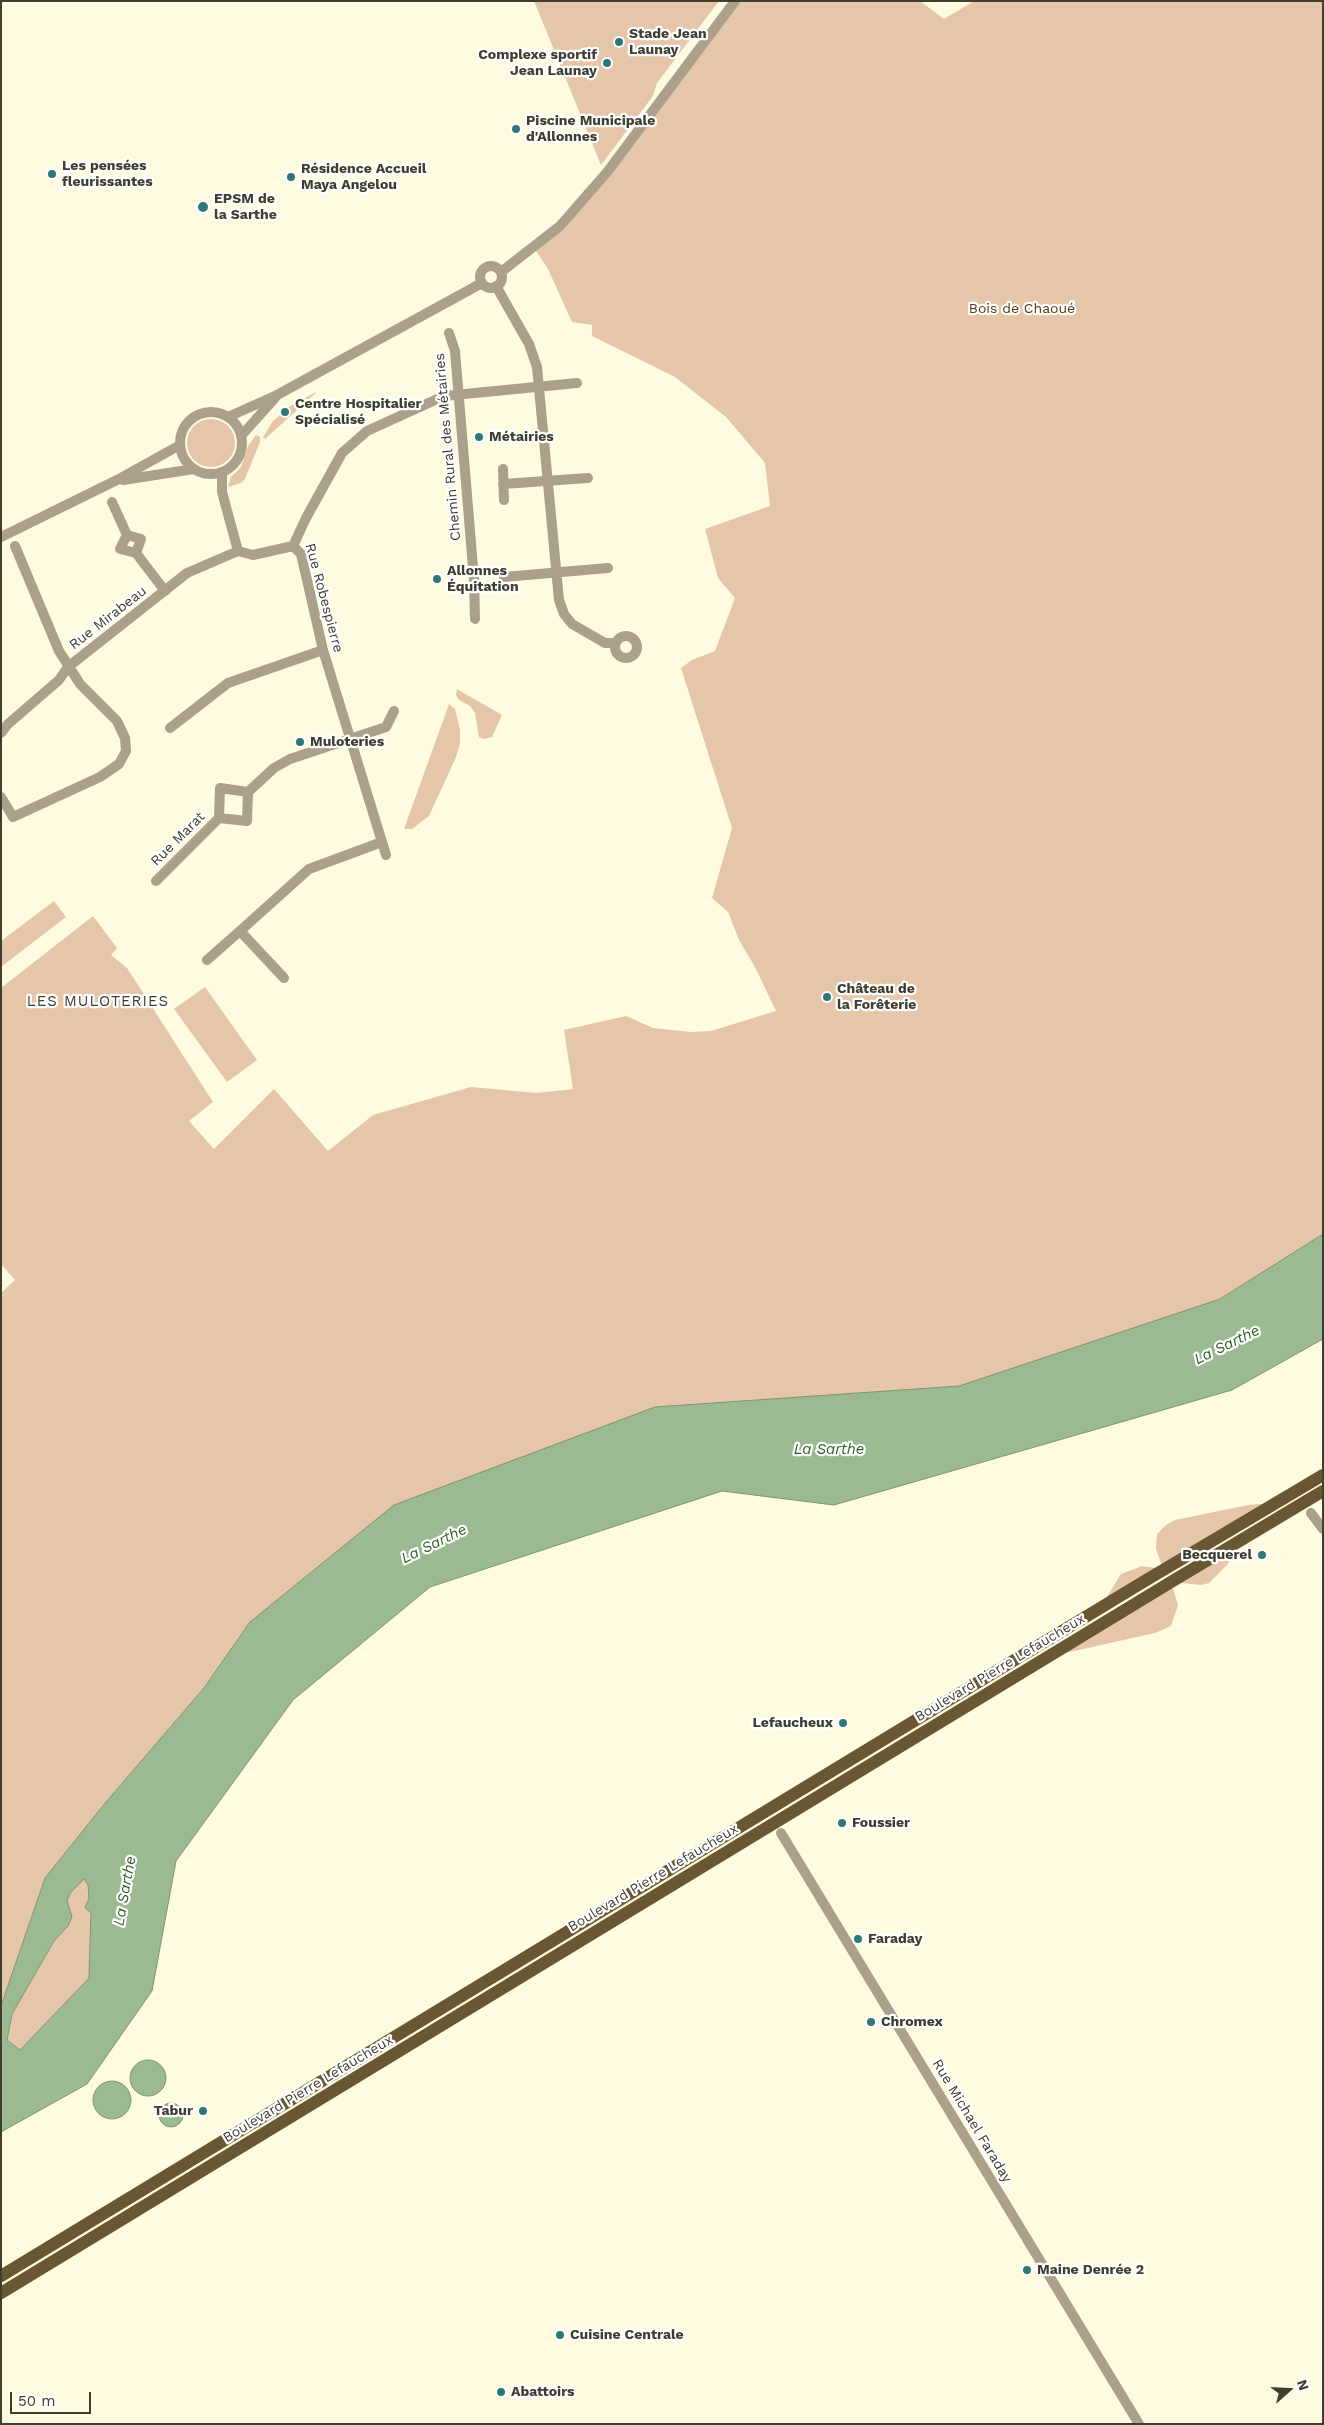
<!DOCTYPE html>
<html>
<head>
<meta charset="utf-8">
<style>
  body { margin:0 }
  #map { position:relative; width:1324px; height:2425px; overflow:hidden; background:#fefbe1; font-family:"Work Sans",sans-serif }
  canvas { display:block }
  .frame { position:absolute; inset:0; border:2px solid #3f3d30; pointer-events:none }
  .north { position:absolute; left:1264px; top:2365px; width:50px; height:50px; -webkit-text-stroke:4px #fff; paint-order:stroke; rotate:71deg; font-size:14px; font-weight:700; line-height:20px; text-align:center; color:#3f3d30 }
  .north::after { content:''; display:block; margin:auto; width:18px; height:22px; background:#3f3d30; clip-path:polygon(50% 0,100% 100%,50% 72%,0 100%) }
  .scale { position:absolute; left:10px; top:2392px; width:81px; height:22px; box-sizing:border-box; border:2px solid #3f3d30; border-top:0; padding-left:6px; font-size:15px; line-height:18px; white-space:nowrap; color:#3f3d30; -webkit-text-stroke:4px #fff; paint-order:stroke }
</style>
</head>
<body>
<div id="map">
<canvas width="1324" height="2425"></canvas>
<div class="frame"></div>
<div class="north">N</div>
<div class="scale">50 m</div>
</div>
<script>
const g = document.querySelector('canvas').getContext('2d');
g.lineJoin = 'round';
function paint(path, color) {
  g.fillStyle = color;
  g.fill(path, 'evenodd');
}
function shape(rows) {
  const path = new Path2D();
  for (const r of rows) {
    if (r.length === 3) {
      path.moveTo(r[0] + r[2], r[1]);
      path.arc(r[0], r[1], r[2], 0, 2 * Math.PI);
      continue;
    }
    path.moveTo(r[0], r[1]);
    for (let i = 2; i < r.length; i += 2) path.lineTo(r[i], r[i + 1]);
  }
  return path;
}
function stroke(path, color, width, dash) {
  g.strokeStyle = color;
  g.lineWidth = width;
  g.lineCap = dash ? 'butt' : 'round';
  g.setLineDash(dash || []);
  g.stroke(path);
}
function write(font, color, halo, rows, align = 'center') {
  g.font = font + ' "Work Sans",sans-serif';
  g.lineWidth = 4.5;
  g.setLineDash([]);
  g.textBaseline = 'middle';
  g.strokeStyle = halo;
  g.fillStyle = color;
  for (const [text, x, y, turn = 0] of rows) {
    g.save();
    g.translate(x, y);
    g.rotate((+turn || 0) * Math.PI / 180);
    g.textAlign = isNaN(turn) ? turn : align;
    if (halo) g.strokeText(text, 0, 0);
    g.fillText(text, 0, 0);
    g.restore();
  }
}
paint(shape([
  [534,1,719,1,657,83,653,96,601,165],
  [735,1,920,1,944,19,974,1,1323,1,1323,1234,1220,1299,959,1386,655,1407,250,1622,204,1688,106,1802,45,1878,1,2006,1,1293,15,1280,1,1264,1,988,93,916,117,948,111,955,127,968,213,1102,189,1121,214,1149,274,1089,328,1151,373,1115,471,1087,537,1093,573,1089,564,1030,626,1016,653,1028,691,1032,711,1031,776,1011,755,967,739,940,728,912,712,898,732,828,681,668,692,660,715,651,735,598,718,578,705,529,770,506,765,463,726,417,675,377,592,336,592,325,572,322,548,269,534,248,560,226],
  [318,391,265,439,263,437,273,421,290,406],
  [211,443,24],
  [256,435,260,437,260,442,245,479,241,483,228,487,231,477,241,467,248,446],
  [457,689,502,715,492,737,484,739,479,737,475,713,470,706,459,700,456,695],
  [449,704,455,709,460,730,460,744,456,757,429,816,412,829,404,829],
  [54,901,66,917,1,967,1,941],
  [205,987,257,1060,227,1082,174,1009],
  [1275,1503,1100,1608,1121,1574,1142,1566,1163,1569,1156,1549,1157,1534,1166,1525,1175,1520,1248,1505],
  [1242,1539,1227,1565,1209,1583,1201,1585,1171,1582,1178,1605,1171,1626,1155,1633,1047,1657,1171,1582],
  [84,1879,88,1885,89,1898,85,1909,91,1912,89,1978,20,2050,7,2040,12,2014,54,1941,68,1926,69,1907,67,1901,70,1893]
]), '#e5c6a9');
const water = shape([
  [1323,1234,1323,1339,1232,1390,834,1505,722,1491,430,1587,293,1700,176,1861,152,1991,87,2084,1,2132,1,2006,45,1878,106,1802,204,1688,250,1622,394,1505,655,1407,959,1386,1220,1299,1323,1234],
  [84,1879,88,1885,89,1898,85,1908,91,1913,89,1978,20,2050,7,2040,12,2014,54,1941,68,1926,72,1917,67,1901,70,1893,84,1879],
  [148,2078,18],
  [112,2100,19],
  [171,2115,12]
]);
paint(water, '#9bba91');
stroke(water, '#7f9474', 1);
stroke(shape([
  [496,286,529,344,537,367,559,600,564,614,572,624,605,643,615,643],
  [449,333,455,351,474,579,475,619],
  [503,469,504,500],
  [222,472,222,492,238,551],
  [503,484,588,478],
  [112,502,127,535],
  [293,546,306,518,342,453,367,431,444,396,577,383],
  [293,546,301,554,323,650,386,855],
  [136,553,120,549,127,535,141,539,136,553,165,591],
  [504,577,608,568],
  [626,647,11],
  [170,728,228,683,323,650],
  [1,733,8,724,59,680,68,667,187,573,238,551,253,555,293,546],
  [248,792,220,788,219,818,247,821,248,792,274,768,290,759,386,727,394,711],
  [1,797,13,817,100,777,119,764,126,751,125,738,117,721,80,684,59,651,15,546],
  [156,881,219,818],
  [207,960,240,931],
  [284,978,240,931,309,869,382,842],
  [1311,1513,1323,1529],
  [781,1833,1139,2424]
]), '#aba08c', 10);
stroke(shape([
  [491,277,11],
  [501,272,560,226,608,171,735,1],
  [211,443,31],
  [228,417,277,395,482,283],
  [241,436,275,398],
  [123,480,194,469],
  [1,537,117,480,180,445]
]), '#aba08c', 10);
stroke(shape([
  [1,2276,1143,1582,1323,1475],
  [1,2293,1171,1582,1323,1491]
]), '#695733', 12);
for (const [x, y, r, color] of [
  [619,42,5,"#2d7776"],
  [607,63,5,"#2d7776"],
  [516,129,5,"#2d7776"],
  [52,174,5,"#2d7776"],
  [291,177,5,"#2d7776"],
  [203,207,6,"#2d7776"],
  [285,412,5,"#2d7776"],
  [479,437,5,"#2d7776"],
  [437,579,5,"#2d7776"],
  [300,742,5,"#2d7776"],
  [827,997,5,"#2d7776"],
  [1262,1555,5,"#2d7776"],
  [843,1723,5,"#2d7776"],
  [842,1823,5,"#2d7776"],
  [858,1939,5,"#2d7776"],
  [871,2022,5,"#2d7776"],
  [203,2111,5,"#2d7776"],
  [1027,2270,5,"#2d7776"],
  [560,2335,5,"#2d7776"],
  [501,2392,5,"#2d7776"]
]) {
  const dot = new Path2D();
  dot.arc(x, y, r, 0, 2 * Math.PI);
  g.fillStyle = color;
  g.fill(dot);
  stroke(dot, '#fff', 2);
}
write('bold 14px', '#3f3d30', '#fff', [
  ["Stade Jean",629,34],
  ["Launay",629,50],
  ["Complexe sportif",597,55,"right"],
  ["Jean Launay",597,71,"right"],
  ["Piscine Municipale",526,121],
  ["d'Allonnes",526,137],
  ["Les pensées",62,166],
  ["fleurissantes",62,182],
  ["Résidence Accueil",301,169],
  ["Maya Angelou",301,185],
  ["EPSM de",214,199],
  ["la Sarthe",214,215],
  ["Centre Hospitalier",295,404],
  ["Spécialisé",295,420],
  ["Métairies",489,437],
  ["Allonnes",447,571],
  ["Équitation",447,587],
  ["Muloteries",310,742],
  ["Château de",837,989],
  ["la Forêterie",837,1005],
  ["Becquerel",1252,1555,"right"],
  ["Lefaucheux",833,1723,"right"],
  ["Foussier",852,1823],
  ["Faraday",868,1939],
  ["Chromex",881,2022],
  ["Tabur",193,2111,"right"],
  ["Maine Denrée 2",1037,2270],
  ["Cuisine Centrale",570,2335],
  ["Abattoirs",511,2392]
], 'left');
write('14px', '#5e370c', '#fff', [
  ["Bois de Chaoué",1022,309]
]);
write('14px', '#3f3d30', '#fff', [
  ["Chemin Rural des Métairies",448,447,-95],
  ["Rue Robespierre",324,598,75],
  ["Rue Mirabeau",108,618,-38],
  ["Rue Marat",178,839,-45],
  ["Boulevard Pierre Lefaucheux",1000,1668,-31],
  ["Boulevard Pierre Lefaucheux",653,1878,-31],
  ["Boulevard Pierre Lefaucheux",308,2089,-31],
  ["Rue Michael Faraday",972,2121,59]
]);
g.letterSpacing = '1px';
write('15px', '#3f3d30', '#fff', [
  ["LES MULOTERIES",98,1002]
]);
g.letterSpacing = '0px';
write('italic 15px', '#325b23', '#fff', [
  ["La Sarthe",1227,1345,-26],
  ["La Sarthe",829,1450],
  ["La Sarthe",434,1544,-26],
  ["La Sarthe",125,1891,-80]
]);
</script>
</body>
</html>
